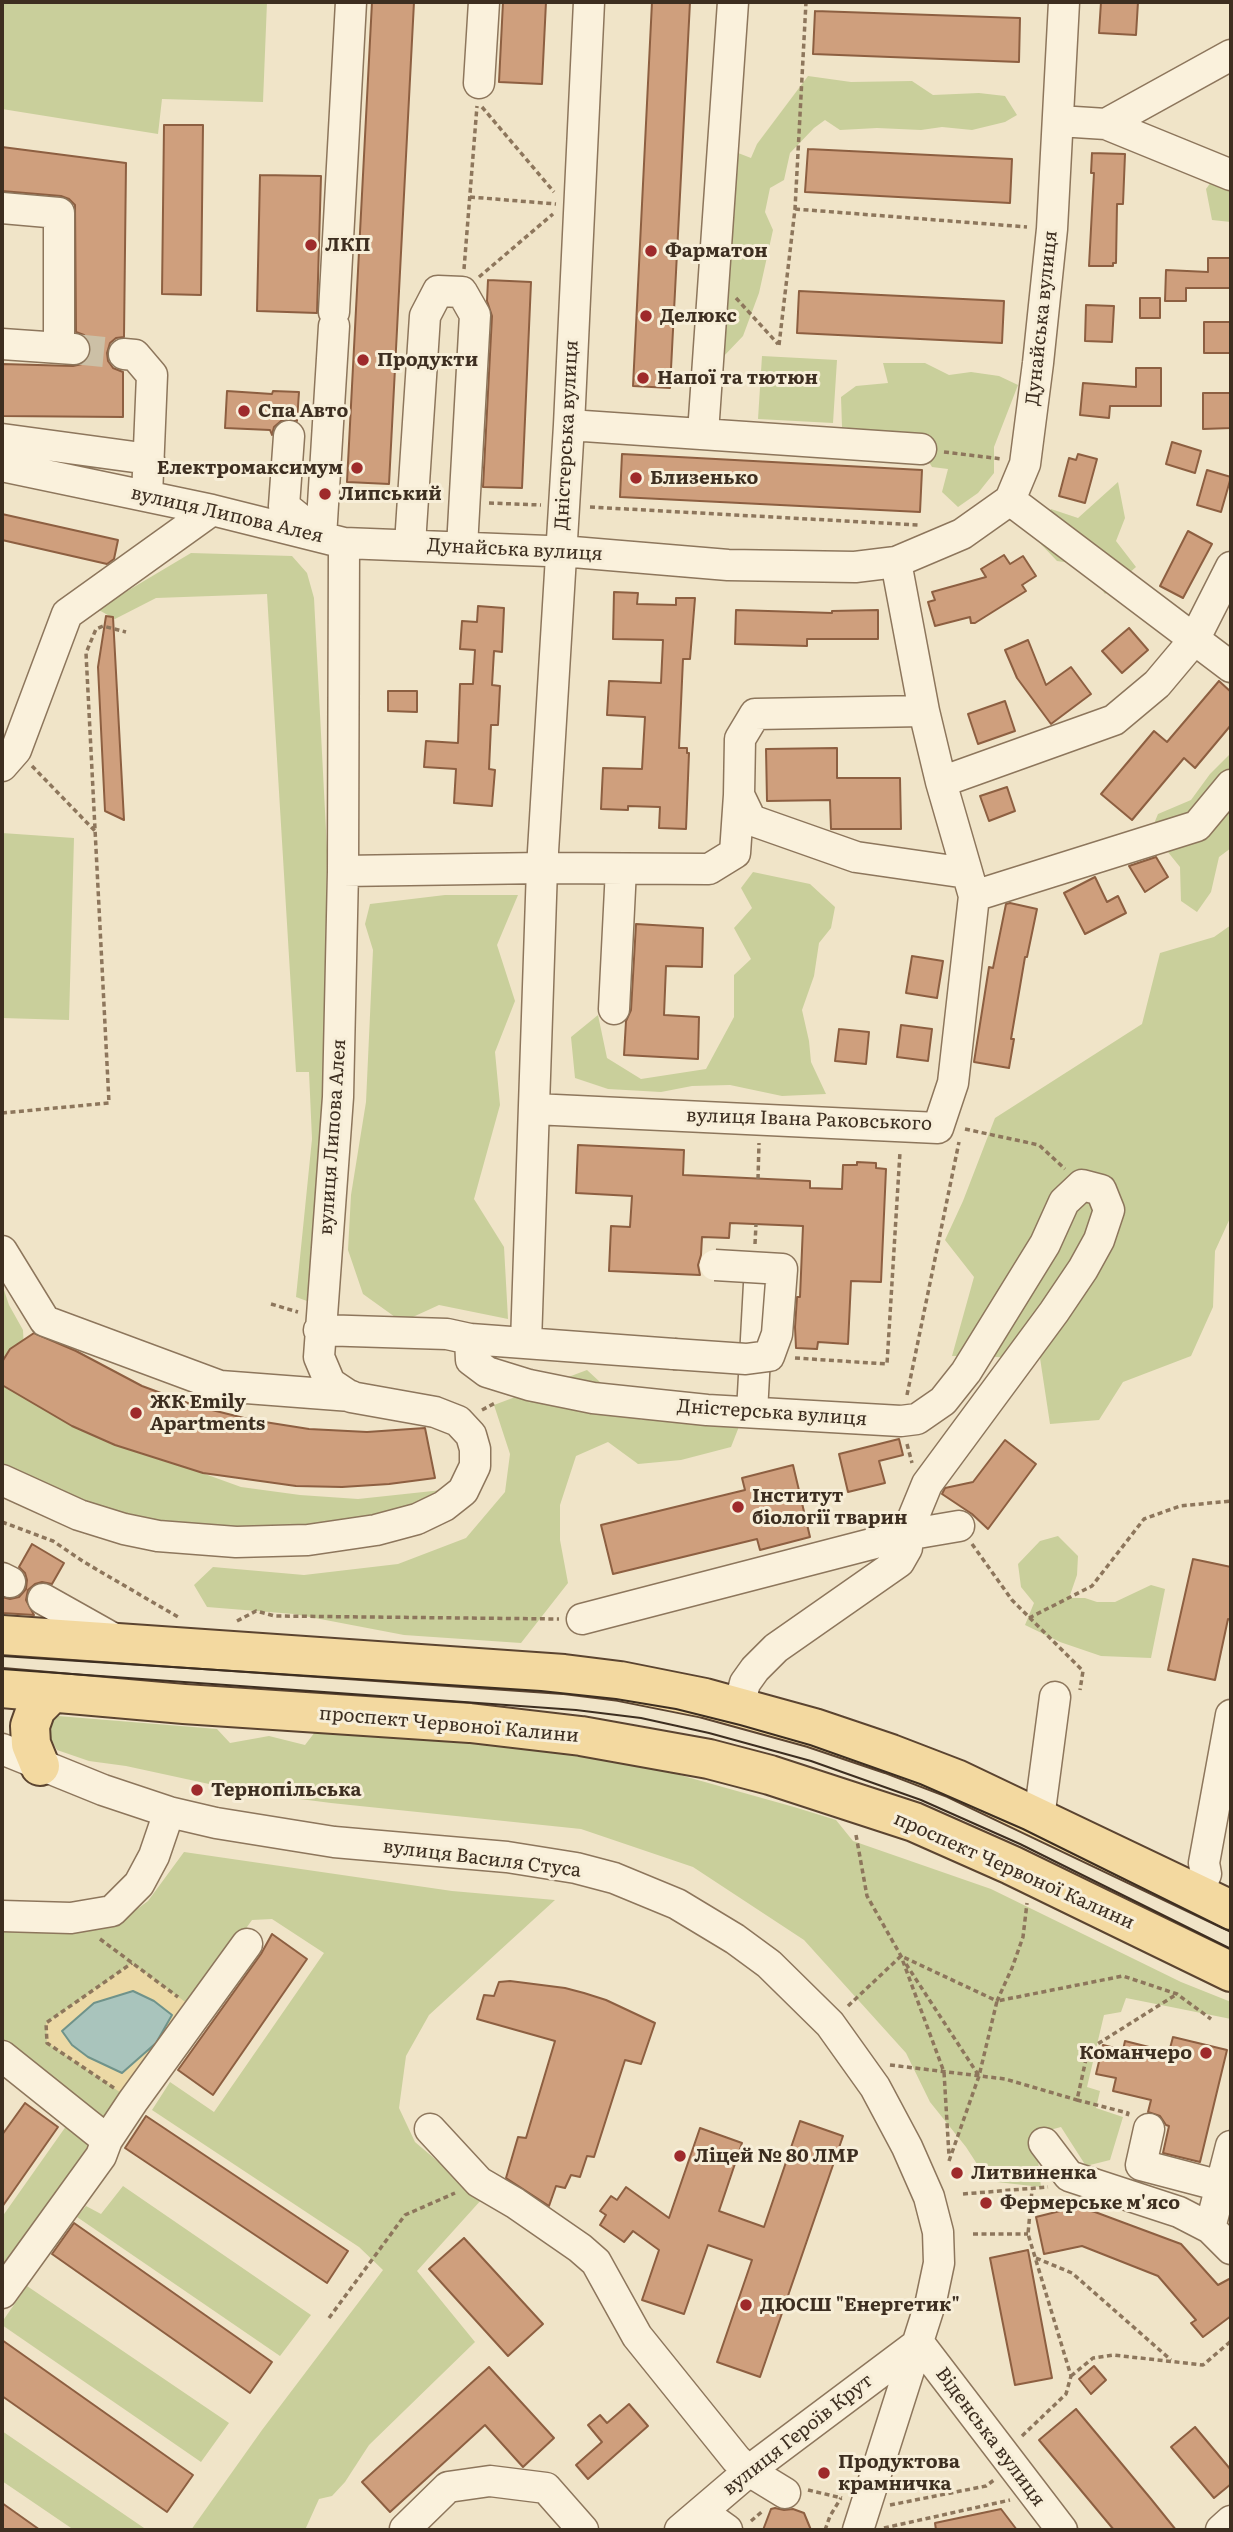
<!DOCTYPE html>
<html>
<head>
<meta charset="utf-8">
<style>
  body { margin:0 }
  #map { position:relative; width:1233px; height:2532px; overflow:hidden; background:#f0e4c8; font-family:Literata,serif }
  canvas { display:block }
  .frame { position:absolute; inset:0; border:4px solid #3d2e20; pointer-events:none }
</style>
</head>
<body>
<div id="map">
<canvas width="1233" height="2532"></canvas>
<div class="frame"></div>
</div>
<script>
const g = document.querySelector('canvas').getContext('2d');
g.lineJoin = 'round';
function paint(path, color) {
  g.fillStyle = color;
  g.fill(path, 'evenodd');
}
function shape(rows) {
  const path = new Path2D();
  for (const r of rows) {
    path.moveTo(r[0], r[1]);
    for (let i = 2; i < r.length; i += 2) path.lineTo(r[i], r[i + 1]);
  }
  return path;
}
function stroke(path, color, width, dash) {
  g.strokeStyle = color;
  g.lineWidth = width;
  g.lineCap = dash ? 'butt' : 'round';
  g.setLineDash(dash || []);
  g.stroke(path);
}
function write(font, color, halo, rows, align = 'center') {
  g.font = font + ' Literata,serif';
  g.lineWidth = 6;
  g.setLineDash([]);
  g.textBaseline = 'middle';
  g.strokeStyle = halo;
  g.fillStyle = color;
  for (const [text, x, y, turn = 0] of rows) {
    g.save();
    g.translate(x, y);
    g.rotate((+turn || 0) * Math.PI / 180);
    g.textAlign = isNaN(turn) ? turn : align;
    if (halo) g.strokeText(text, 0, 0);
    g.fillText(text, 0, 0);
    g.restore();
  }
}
paint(shape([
  [2,2,267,2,263,102,162,99,158,134,2,109],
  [808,76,851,82,912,81,933,95,979,93,1005,96,1017,115,1005,122,972,130,942,127,921,130,877,128,840,130,825,120,814,128,790,153,784,180,770,188,765,212,773,230,759,293,743,336,723,357,701,340,698,281,704,250,733,151,751,158,757,144],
  [1231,154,1231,222,1212,220,1206,189],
  [762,356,837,360,833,423,758,419],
  [883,363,925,363,949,375,971,372,999,376,1018,385,994,447,994,473,978,493,958,507,942,492,948,469,932,467,921,449,902,436,842,427,841,397,856,386,888,383],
  [1118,482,1125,518,1116,541,1136,567,1105,594,1085,565,1057,561,1036,539,1051,509,1078,518],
  [191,553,292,556,307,573,314,598,327,850,323,1117,307,1301,296,1297,312,1139,309,1072,296,1072,267,594,156,598,115,619,97,609],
  [1231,753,1231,848,1219,857,1211,892,1197,912,1181,901,1180,867,1151,831,1158,814,1191,800,1210,774],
  [2,833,74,838,69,1020,2,1018],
  [753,872,810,884,835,907,831,928,819,943,814,976,802,1010,809,1041,811,1062,826,1094,782,1096,730,1085,692,1086,661,1092,608,1089,575,1078,571,1037,598,1015,607,1058,641,1079,706,1069,734,1017,734,975,751,959,734,928,752,908,741,888],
  [445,895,518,895,497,945,515,1001,495,1052,500,1105,474,1199,504,1247,508,1319,439,1305,402,1322,363,1294,348,1250,351,1195,366,1102,373,950,365,924,370,904],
  [1231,925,1231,1216,1215,1251,1213,1307,1191,1356,1123,1382,1099,1420,1050,1424,1040,1358,952,1356,974,1277,945,1240,963,1201,995,1118,1142,1024,1160,953,1214,937],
  [2,1284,9,1305,23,1330,24,1350,169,1461,241,1487,300,1495,358,1499,461,1488,451,1498,310,1535,131,1521,2,1470],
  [587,1370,641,1420,718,1414,740,1424,731,1447,681,1460,638,1464,608,1442,576,1456,560,1505,560,1540,568,1583,521,1643,404,1635,294,1614,207,1607,194,1585,213,1567,304,1575,398,1564,466,1538,505,1492,510,1454,494,1405],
  [1058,1536,1078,1556,1077,1575,1069,1598,1085,1598,1097,1602,1115,1602,1151,1585,1165,1589,1151,1658,1101,1656,1060,1642,1025,1625,1034,1603,1021,1587,1018,1564,1040,1541],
  [58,1716,217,1729,230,1743,269,1736,305,1745,315,1732,605,1754,794,1807,836,1820,853,1841,991,1889,1181,1982,1231,2002,1231,2019,1126,1998,1121,2012,1104,2015,1087,2087,1100,2091,1096,2108,1123,2117,1110,2160,1086,2166,1061,2127,1035,2134,1041,2187,988,2181,966,2147,930,2102,906,2053,804,1940,693,1867,581,1829,331,1803,246,1792,126,1766,89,1761,57,1750,49,1736,48,1722],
  [184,1852,452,1891,555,1900,429,2015,406,2056,399,2108,415,2142,482,2199,417,2271,475,2342,369,2445,345,2482,332,2496,319,2499,305,2530,191,2530,262,2430,383,2270,359,2247,152,2110,170,2082,214,2112,324,1953,272,1919,252,1920,104,2126,2,2041,2,1929,64,1933,120,1922,148,1901],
  [69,2122,90,2146,85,2164,2,2277,2,2217],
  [123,2186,311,2315,280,2356,77,2217,86,2206,101,2214],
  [27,2286,229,2423,201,2462,2,2325,2,2322],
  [2,2431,147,2530,74,2530,2,2481]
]), '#c9cf9b');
paint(shape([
  [132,1963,199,2012,133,2101,47,2043,46,2023]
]), '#ecd9a5');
const water = shape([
  [133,1991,154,2001,172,2015,156,2043,122,2073,88,2057,72,2045,62,2031,94,2003,133,1991]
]);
paint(water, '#a9c4bc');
stroke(water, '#6f938a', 2);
const building = shape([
  [372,2,414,2,389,484,347,482,372,2],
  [503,2,546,2,542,84,499,82,503,2],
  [652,2,690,2,670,388,633,386,652,2],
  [1101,2,1138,2,1136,35,1099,33,1101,2],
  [815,11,1020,18,1019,62,813,54,815,11],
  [164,125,203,125,201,295,162,294,164,125],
  [2,147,126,163,124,337,116,338,110,343,107,353,108,361,113,368,123,372,123,417,2,416,2,364,73,366,82,364,88,359,91,350,89,341,84,335,76,332,75,205,69,199,61,196,2,191,2,147],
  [808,149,1012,159,1010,203,805,192,808,149],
  [1092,153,1125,154,1123,204,1117,204,1116,263,1113,263,1113,266,1089,266,1094,173,1091,173,1092,153],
  [260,175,321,176,317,313,257,311,260,175],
  [1208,258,1231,258,1231,288,1186,288,1186,301,1165,301,1166,270,1208,272,1208,258],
  [488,280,531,282,522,488,483,487,492,316,487,301,488,280],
  [799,291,1004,301,1002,343,797,333,799,291],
  [1140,298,1160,298,1160,318,1140,318,1140,298],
  [1086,305,1114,306,1112,342,1085,341,1086,305],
  [1204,322,1231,322,1231,353,1204,353,1204,322],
  [1136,368,1161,368,1161,406,1110,406,1109,418,1080,415,1083,383,1136,387,1136,368],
  [227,391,272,394,273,391,299,392,297,421,290,419,281,421,274,427,272,435,270,430,225,428,227,391],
  [1203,393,1231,393,1231,428,1203,429,1203,393],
  [1172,442,1201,451,1195,473,1166,464,1172,442],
  [622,454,922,470,920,512,620,497,622,454],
  [1078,454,1097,459,1085,503,1059,496,1069,458,1076,460,1078,454],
  [1207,470,1231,477,1221,512,1197,505,1207,470],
  [2,514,118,540,114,559,107,564,2,540,2,514],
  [1188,531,1212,544,1183,598,1160,586,1188,531],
  [1004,555,1010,564,1023,556,1036,576,1022,585,1026,591,975,623,971,623,970,617,935,626,928,602,935,600,932,592,986,577,981,569,1004,555],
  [614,592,638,593,637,604,676,605,676,598,695,598,690,659,683,659,679,748,687,748,687,753,689,753,686,829,659,828,660,807,628,806,628,810,601,809,603,768,642,769,645,717,607,715,609,681,661,683,663,640,613,639,614,592],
  [478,606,504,608,502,652,494,651,492,685,500,686,498,725,491,725,489,769,495,770,492,806,454,803,456,769,424,767,426,741,458,743,460,684,473,684,475,650,460,649,462,621,477,622,478,606],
  [736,610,832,613,832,611,878,610,878,639,807,639,807,646,735,644,736,610],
  [106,616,113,617,124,820,105,811,98,667,106,616],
  [1129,628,1148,650,1122,673,1102,651,1129,628],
  [1028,640,1046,685,1071,667,1091,694,1051,724,1017,678,1005,650,1028,640],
  [1219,681,1231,692,1231,725,1195,768,1184,758,1132,820,1101,794,1154,731,1167,742,1219,681],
  [388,691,417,691,417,712,388,711,388,691],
  [1005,701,1015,731,978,744,968,714,1005,701],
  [837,748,837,778,900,778,901,829,831,829,830,800,767,801,766,749,837,748],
  [1007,787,1015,811,989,821,980,796,1007,787],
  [1156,857,1168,877,1145,892,1129,866,1156,857],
  [1095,877,1107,902,1118,896,1126,913,1085,934,1064,893,1095,877],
  [1010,903,1037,909,1027,957,1025,957,1011,1039,1014,1039,1009,1068,974,1062,989,967,993,968,1006,904,1010,903],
  [636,924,703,928,702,967,666,966,664,1015,699,1017,698,1059,624,1055,626,1021,631,1010,636,924],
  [912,956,943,961,937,998,906,993,912,956],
  [901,1025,932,1029,928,1061,897,1057,901,1025],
  [839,1029,869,1032,866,1064,835,1061,839,1029],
  [578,1145,684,1150,683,1175,810,1181,810,1188,842,1189,843,1165,857,1165,857,1162,876,1163,876,1168,886,1169,881,1282,851,1281,848,1344,818,1342,817,1349,796,1348,795,1327,797,1297,800,1297,803,1226,730,1223,729,1238,702,1237,701,1255,698,1265,700,1275,609,1271,611,1226,630,1227,632,1196,576,1193,578,1145],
  [34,1333,76,1351,142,1386,196,1406,252,1420,309,1429,367,1432,425,1428,435,1478,389,1484,342,1487,296,1486,203,1473,115,1445,72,1426,2,1385,2,1362,10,1349,34,1333],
  [899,1439,903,1455,879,1461,885,1483,848,1492,839,1454,899,1439],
  [1005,1440,1036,1464,988,1529,972,1514,942,1494,945,1488,973,1482,1005,1440],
  [793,1465,810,1537,760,1550,757,1539,613,1574,601,1525,745,1490,742,1478,793,1465],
  [32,1544,64,1563,52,1584,42,1582,35,1584,28,1590,26,1600,34,1615,2,1613,2,1597,10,1599,19,1597,26,1589,27,1580,25,1573,19,1567,32,1544],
  [1193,1559,1231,1567,1231,1620,1228,1619,1215,1680,1168,1670,1193,1559],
  [272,1934,307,1959,213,2095,178,2070,261,1954,272,1934],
  [510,1981,565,1988,584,1993,606,2000,655,2023,641,2064,625,2060,594,2157,587,2156,580,2177,571,2175,565,2188,556,2186,549,2206,506,2178,518,2137,526,2138,555,2041,477,2019,484,1995,494,1996,499,1982,510,1981],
  [1173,2037,1227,2050,1200,2162,1163,2153,1169,2126,1166,2125,1160,2116,1148,2112,1151,2100,1113,2091,1116,2078,1096,2074,1103,2045,1123,2050,1125,2041,1169,2052,1173,2037],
  [25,2103,58,2127,2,2207,2,2135,25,2103],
  [146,2116,348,2251,327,2283,125,2148,146,2116],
  [800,2121,843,2136,760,2377,717,2362,752,2260,708,2245,684,2314,642,2300,659,2250,633,2231,624,2242,600,2225,606,2215,600,2211,611,2196,617,2200,626,2187,669,2218,700,2128,742,2143,719,2211,764,2227,800,2121],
  [1076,2207,1095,2212,1181,2244,1218,2285,1231,2278,1231,2316,1203,2337,1191,2323,1196,2320,1158,2276,1082,2246,1044,2254,1036,2217,1076,2207],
  [74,2223,272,2362,250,2393,52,2254,74,2223],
  [464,2238,543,2324,508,2356,429,2269,464,2238],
  [1028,2250,1052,2378,1015,2385,990,2258,1028,2250],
  [2,2340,193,2475,167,2512,2,2396,2,2340],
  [1094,2366,1106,2380,1091,2394,1079,2379,1094,2366],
  [489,2367,554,2438,523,2467,485,2425,390,2512,362,2482,489,2367],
  [629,2404,648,2426,588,2479,576,2465,602,2442,588,2425,600,2415,607,2423,629,2404],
  [1076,2409,1151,2499,1176,2530,1114,2530,1039,2440,1076,2409],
  [1195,2427,1231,2470,1231,2484,1214,2498,1171,2447,1195,2427],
  [2,2503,40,2530,2,2530,2,2503],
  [775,2508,784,2510,793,2509,804,2513,811,2530,763,2530,771,2509,775,2508],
  [1001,2509,1017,2530,936,2530,935,2523,1001,2509]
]);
paint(building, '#cf9f7d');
stroke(building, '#8d5f41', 2);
stroke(shape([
  [74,349,124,354]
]), '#ccc0a6', 30, [30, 15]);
const minor = shape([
  [479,83,484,2],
  [1059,121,1106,124,1231,175],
  [1106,124,1231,55],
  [2,208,59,213,59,347],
  [334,312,351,2],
  [2,344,74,349],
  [124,354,135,355,152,375,147,496],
  [569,425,921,449],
  [703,433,733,2],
  [289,436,284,506,316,532],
  [2,439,149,459],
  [2,466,212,510,344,543,343,871,338,1097,319,1357,330,1383,351,1397,435,1412,458,1421,471,1435,475,1449,475,1466,463,1491,444,1506,417,1519,376,1530,308,1540,236,1542,158,1536,124,1529,79,1515,2,1480],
  [1010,500,1231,667],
  [321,537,334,326],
  [344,543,573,552,728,565,855,567,896,562,962,534,1010,500,1025,464,1038,363,1052,229,1064,2],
  [410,544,425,316,438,291,462,292,475,315,462,547],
  [924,711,755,714,740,739,739,795,751,820,856,857,967,873],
  [2,766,16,750,67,614,212,510],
  [941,782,1114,720,1157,684,1194,640,1231,567],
  [343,871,542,868,709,869,735,853,739,795],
  [974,896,1197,826,1231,785],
  [614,1009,621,869],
  [534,1109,938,1128,953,1083,974,896,941,782,924,711,896,562],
  [2,1251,45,1321,220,1386,351,1396],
  [319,1330,447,1334,470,1339],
  [526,1343,542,868,569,425,589,2],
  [674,1354,470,1339,471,1360,487,1372,529,1385,593,1398,707,1410,901,1421,917,1419,943,1401,966,1372,1045,1244,1064,1202,1082,1185,1101,1190,1109,1210,1099,1240,1083,1269,1054,1312,927,1484,906,1535,907,1548,899,1562,776,1648,755,1669,745,1683,739,1706],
  [752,1412,759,1284],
  [2,1578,10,1582],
  [43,1599,116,1640],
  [582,1619,906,1535,959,1526],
  [2,1749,103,1790,169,1812,216,1823,334,1842,507,1857,576,1868,614,1878,677,1904,735,1939,769,1964,830,2024,875,2087,907,2147,929,2197,938,2232,939,2263,931,2301,858,2530],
  [1039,1818,1055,1697],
  [1197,1895,1206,1874,1204,1863,1231,1715],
  [2,1916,71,1918,112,1911,139,1884,154,1856,169,1812],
  [2,2056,107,2140],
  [430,2129,479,2182,515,2203,580,2248,596,2262,637,2336,736,2459,749,2471,785,2493],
  [1149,2129,1141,2165,1221,2186],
  [1044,2143,1069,2176,1179,2212,1210,2228],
  [1231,2146,1210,2228,1231,2249],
  [2,2293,101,2156,107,2140,133,2101,247,1944],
  [919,2343,1062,2530],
  [702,2512,727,2530],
  [405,2529,448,2487,490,2481,546,2488,583,2530],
  [680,2530,755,2466,919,2343],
  [1221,2530,1231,2521]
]);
const major = shape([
  [2,1635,564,1674,620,1681,705,1698,814,1728,891,1754,956,1779,1231,1910],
  [2,1688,184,1704,470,1723,581,1736,709,1759,770,1775,914,1822,1011,1865,1231,1972],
  [40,1766,31,1744,30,1726,36,1709,52,1693]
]);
stroke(minor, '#8d765c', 33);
stroke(major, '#5b4430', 42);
stroke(shape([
  [482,107,554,192],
  [470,197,556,204],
  [795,209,1027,227],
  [464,269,477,106],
  [479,277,553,214],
  [736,298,778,344],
  [779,345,795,209,806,2],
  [944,452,1002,459],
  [349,495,391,497],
  [489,503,541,505],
  [590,507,918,525],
  [32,766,95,831],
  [2,1113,109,1103,86,653,96,629,103,626,126,632],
  [965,1129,1039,1145,1065,1169],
  [758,1179,759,1143],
  [755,1244,756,1224],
  [271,1304,298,1312],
  [795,1358,887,1364,900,1152],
  [907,1395,959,1142],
  [482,1410,497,1402],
  [907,1444,912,1463],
  [2,1522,53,1541,84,1562,178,1617],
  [972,1544,1012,1600,1083,1671,1080,1690],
  [1029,1618,1092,1586,1144,1519,1180,1506,1231,1501],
  [237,1621,256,1611,275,1616,559,1619],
  [856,1835,867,1896,901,1956,944,2072,949,2156],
  [100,1939,178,1997],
  [906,1964,979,2076],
  [848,2006,901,1956,997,2001,1012,1968,1023,1937,1027,1903],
  [890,2065,1005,2079,1077,2100],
  [114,2088,47,2043,46,2023,132,1963],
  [1127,2116,1128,2113,1077,2100,1088,2050,1177,1994],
  [949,2161,979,2076,997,2001,1123,1976,1177,1994,1211,2019],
  [963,2194,1048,2187],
  [973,2234,1028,2234],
  [1036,2258,1072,2273,1171,2360],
  [329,2318,405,2215,455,2193],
  [1071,2376,1093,2358,1113,2355,1203,2365,1231,2341],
  [1022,2436,1066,2394,1071,2376,1028,2234,1032,2190],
  [808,2490,842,2498],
  [890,2505,986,2486,994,2480],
  [751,2521,764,2510],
  [884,2528,1010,2500],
  [825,2530,830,2516,841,2498]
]), '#8d765c', 3.5, [5, 3.5]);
stroke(minor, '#faf1dc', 30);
stroke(major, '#f3d9a0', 38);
stroke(shape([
  [2,1656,541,1691,616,1699,676,1709,740,1725,810,1745,920,1784,1023,1829,1231,1932],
  [2,1669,576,1710,641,1718,709,1733,811,1761,921,1800,1020,1844,1231,1949]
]), '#3d2e20', 2);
const minorBridge = shape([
  [674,1354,746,1359,769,1356,777,1334,782,1269,715,1265]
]);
stroke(minorBridge, '#8d765c', 33, []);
stroke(minorBridge, '#faf1dc', 30);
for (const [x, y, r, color] of [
  [311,245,7,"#9e2a2b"],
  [651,251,7,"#9e2a2b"],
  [646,316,7,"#9e2a2b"],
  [363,360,7,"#9e2a2b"],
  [643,378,7,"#9e2a2b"],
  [244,411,7,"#9e2a2b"],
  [357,468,7,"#9e2a2b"],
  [636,478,7,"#9e2a2b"],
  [325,494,7,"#9e2a2b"],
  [136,1413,7,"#9e2a2b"],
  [738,1507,7,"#9e2a2b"],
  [197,1790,7,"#9e2a2b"],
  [1206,2053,7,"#9e2a2b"],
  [680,2156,7,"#9e2a2b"],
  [957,2173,7,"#9e2a2b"],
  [986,2203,7,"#9e2a2b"],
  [746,2305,7,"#9e2a2b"],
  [824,2473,7,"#9e2a2b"]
]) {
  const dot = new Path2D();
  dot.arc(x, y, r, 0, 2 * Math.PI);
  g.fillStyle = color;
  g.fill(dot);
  stroke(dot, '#f7eed8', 2.5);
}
write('bold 19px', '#3d2e20', '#f7eed8', [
  ["ЛКП",325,245],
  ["Фарматон",665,251],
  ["Делюкс",660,316],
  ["Продукти",377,360],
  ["Напої та тютюн",657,378],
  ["Спа Авто",258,411],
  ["Електромаксимум",343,468,"right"],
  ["Близенько",650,478],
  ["Липський",339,494],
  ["ЖК Emily",150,1402],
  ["Apartments",150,1424],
  ["Інститут",752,1496],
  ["біології тварин",752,1518],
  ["Тернопільська",211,1790],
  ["Команчеро",1192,2053,"right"],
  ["Ліцей № 80 ЛМР",694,2156],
  ["Литвиненка",971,2173],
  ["Фермерське м'ясо",1000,2203],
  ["ДЮСШ \"Енергетик\"",760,2305],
  ["Продуктова",838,2462],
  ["крамничка",838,2484]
], 'left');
write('19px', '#3d2e20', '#f7eed8', [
  ["Дунайська вулиця",1042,318,-84],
  ["Дністерська вулиця",567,435,-87],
  ["вулиця Липова Алея",227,515,13],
  ["Дунайська вулиця",515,550,3],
  ["вулиця Івана Раковського",809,1120,2],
  ["вулиця Липова Алея",333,1137,-86],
  ["Дністерська вулиця",772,1413,4],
  ["проспект Червоної Калини",449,1725,5],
  ["вулиця Василя Стуса",482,1859,7],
  ["проспект Червоної Калини",1014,1871,24],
  ["вулиця Героїв Крут",798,2435,-38],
  ["Віденська вулиця",990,2437,53]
]);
</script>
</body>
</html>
